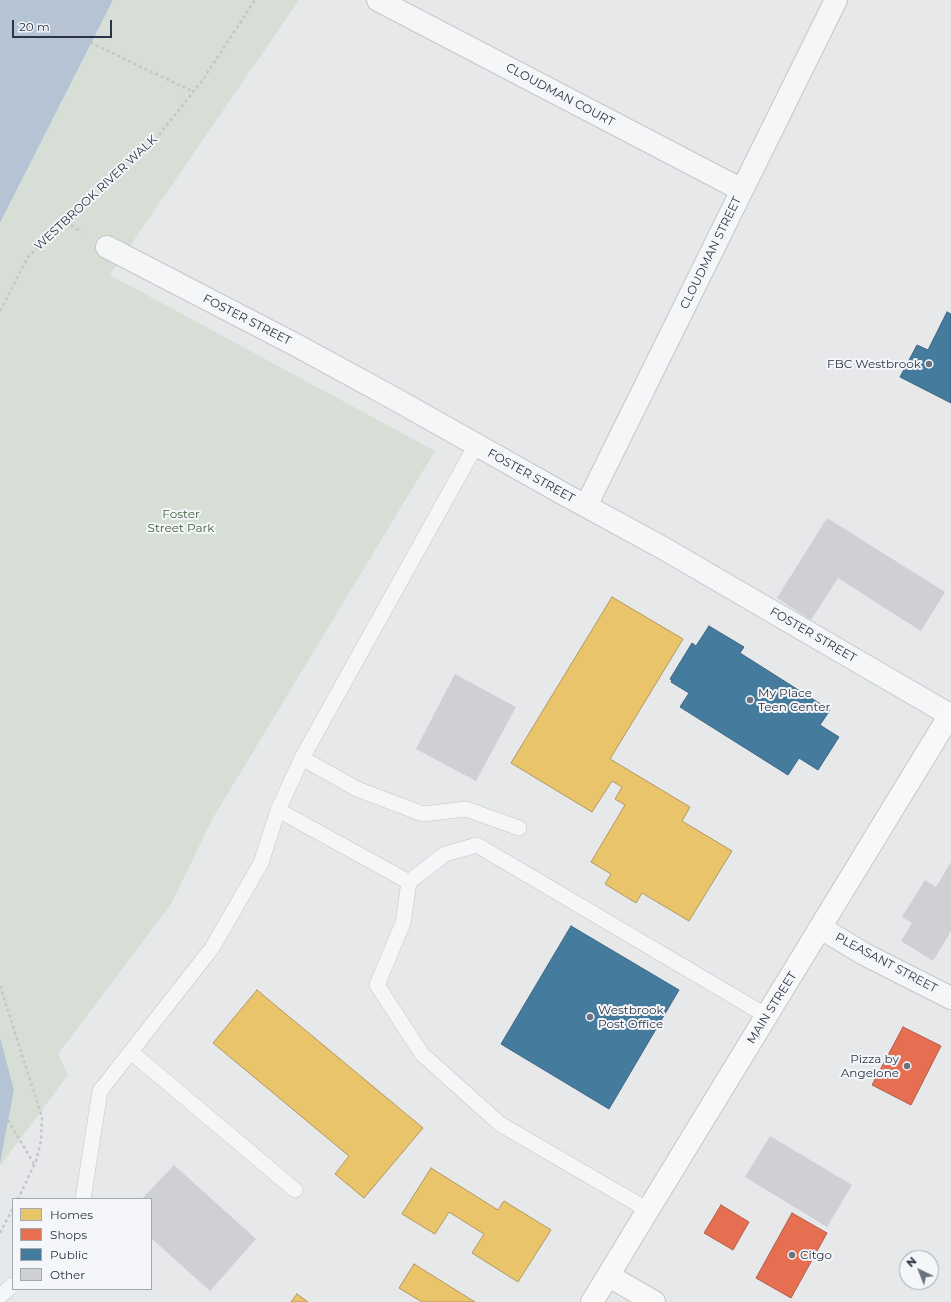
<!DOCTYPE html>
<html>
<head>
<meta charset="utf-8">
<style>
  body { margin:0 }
  #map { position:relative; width:951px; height:1302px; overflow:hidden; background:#e6e8ea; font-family:Montserrat,sans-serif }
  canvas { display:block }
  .legend { position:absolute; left:12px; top:1198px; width:140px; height:92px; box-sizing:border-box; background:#f4f6f9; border:1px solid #a4a8b1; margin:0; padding:5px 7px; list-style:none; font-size:12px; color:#2b3445 }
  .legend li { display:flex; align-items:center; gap:8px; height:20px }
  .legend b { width:20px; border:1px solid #a4a8b1 }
  .north { position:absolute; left:899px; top:1250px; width:40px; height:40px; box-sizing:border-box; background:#f4f6f9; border:1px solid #a4a8b1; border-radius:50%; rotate:317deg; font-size:11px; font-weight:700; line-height:16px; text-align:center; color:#2b3445 }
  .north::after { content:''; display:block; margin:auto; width:14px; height:18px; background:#6c737f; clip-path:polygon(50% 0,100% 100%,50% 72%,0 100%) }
  .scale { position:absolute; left:12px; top:20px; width:100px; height:18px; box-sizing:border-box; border:2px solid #2b3445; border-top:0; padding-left:5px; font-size:12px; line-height:14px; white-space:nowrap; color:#2b3445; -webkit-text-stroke:3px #f4f6f9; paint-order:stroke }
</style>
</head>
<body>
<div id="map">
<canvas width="951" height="1302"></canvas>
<ul class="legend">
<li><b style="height:11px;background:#e9c46a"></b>Homes</li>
<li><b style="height:11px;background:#e76f51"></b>Shops</li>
<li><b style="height:11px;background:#457b9d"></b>Public</li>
<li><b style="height:11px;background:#ced0d3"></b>Other</li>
</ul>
<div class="north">N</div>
<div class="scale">20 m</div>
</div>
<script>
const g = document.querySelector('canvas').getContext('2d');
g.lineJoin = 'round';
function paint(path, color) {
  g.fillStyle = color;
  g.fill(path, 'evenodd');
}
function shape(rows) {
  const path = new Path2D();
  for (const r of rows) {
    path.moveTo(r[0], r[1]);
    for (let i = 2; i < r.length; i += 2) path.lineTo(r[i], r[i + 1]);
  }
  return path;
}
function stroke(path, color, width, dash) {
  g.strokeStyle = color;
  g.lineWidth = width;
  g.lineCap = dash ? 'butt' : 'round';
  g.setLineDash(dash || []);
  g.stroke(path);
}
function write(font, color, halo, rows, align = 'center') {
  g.font = font + ' Montserrat,sans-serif';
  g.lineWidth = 4;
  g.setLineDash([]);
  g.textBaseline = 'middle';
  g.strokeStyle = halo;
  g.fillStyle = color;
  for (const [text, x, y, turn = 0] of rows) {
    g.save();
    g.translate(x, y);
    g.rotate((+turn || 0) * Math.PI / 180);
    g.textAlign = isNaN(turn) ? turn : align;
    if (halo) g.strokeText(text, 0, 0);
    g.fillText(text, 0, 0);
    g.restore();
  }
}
paint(shape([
  [113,0,299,0,110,275,435,451,213,818,171,904,58,1054,68,1075,0,1166,14,1090,0,1037,0,223]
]), '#d6ded6');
paint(shape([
  [0,0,113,0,0,223],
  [0,1037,14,1090,0,1164]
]), '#b4c4d5');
const homes = shape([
  [612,597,683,639,610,759,690,807,682,821,732,851,689,921,642,893,636,903,605,884,611,874,591,862,625,805,615,799,622,787,612,781,592,812,511,763,612,597],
  [257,990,423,1128,364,1198,335,1174,349,1156,213,1043,257,990],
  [431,1168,498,1210,504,1201,551,1230,518,1282,472,1253,484,1234,449,1212,435,1234,402,1214,431,1168],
  [414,1264,475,1302,422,1302,399,1288,414,1264],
  [297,1294,308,1302,291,1302,297,1294]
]);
paint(homes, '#e9c46a');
stroke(homes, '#b0995f', 1);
const shops = shape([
  [903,1027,941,1046,911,1105,872,1085,903,1027],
  [721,1205,749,1222,733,1250,704,1233,721,1205],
  [792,1213,827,1233,791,1298,756,1278,792,1213]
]);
paint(shops, '#e76f51');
stroke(shops, '#af5d4d', 1);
const public = shape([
  [947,312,951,314,951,403,900,377,917,345,928,350,947,312],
  [709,626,744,647,740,653,830,710,820,725,839,737,818,770,799,758,788,775,680,707,689,693,671,682,672,680,670,679,692,643,696,646,709,626],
  [571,926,679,990,609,1109,501,1044,571,926]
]);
paint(public, '#457b9d');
stroke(public, '#3d6683', 1);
paint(shape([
  [827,518,945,592,921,631,838,578,811,620,777,598],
  [455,674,516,707,476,781,416,749],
  [951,862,951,931,933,961,901,941,912,923,902,917,925,880,936,887],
  [770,1136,852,1185,827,1227,745,1177],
  [174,1165,256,1239,210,1291,151,1238,151,1199,142,1199]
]), '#ced0d3');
const service = shape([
  [476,445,302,758,357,789,423,814,466,809,519,828],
  [302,758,278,810,409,882],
  [131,1052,295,1190],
  [83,1199,100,1091,212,948,261,863,278,810],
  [648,1210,500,1124,422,1054,377,985,403,923,409,882,445,854,477,845,767,1016],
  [0,1296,13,1285]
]);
const minor = shape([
  [378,0,742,190],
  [107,247,296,345,395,399,562,493,663,548,950,715],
  [586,506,836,0],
  [821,928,864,954,951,998]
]);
const secondary = shape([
  [609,1276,654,1302],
  [592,1302,951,713]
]);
stroke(service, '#c4c6c8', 16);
stroke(minor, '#c4c6c8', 24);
stroke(secondary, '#c4c6c8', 24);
stroke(shape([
  [47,22,194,92],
  [66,222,82,232],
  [0,311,28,257,155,140,204,78,255,0],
  [0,986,42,1117,41,1141,36,1161,18,1199],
  [8,1120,34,1164],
  [0,1233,13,1208]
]), '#c5c6ca', 2.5, [3, 3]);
stroke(service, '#f5f6f7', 15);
stroke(minor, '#f5f6f7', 22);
stroke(secondary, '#f8f8f8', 22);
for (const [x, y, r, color] of [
  [929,364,4,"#6c737f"],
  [750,700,4,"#6c737f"],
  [590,1017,4,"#6c737f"],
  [907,1066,4,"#6c737f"],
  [792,1255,4,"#6c737f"]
]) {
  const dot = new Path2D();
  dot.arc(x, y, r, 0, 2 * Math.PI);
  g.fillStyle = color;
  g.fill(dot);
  stroke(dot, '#f4f6f9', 1.5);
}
write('12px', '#2b3445', '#f4f6f9', [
  ["CLOUDMAN COURT",560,95,28],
  ["WESTBROOK RIVER WALK",96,193,-43],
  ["CLOUDMAN STREET",711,253,-64],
  ["FOSTER STREET",247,320,27],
  ["FOSTER STREET",531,476,29],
  ["FOSTER STREET",813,635,30],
  ["PLEASANT STREET",886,963,28],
  ["MAIN STREET",772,1008,-58]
]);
write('12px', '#2b3445', '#f4f6f9', [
  ["FBC Westbrook",921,364,"right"],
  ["My Place",758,693],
  ["Teen Center",758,707],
  ["Westbrook",598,1010],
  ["Post Office",598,1024],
  ["Pizza by",899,1059,"right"],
  ["Angelone",899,1073,"right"],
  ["Citgo",800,1255]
], 'left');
write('12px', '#3f6138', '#f4f6f9', [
  ["Foster",181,514],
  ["Street Park",181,528]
]);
</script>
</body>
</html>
